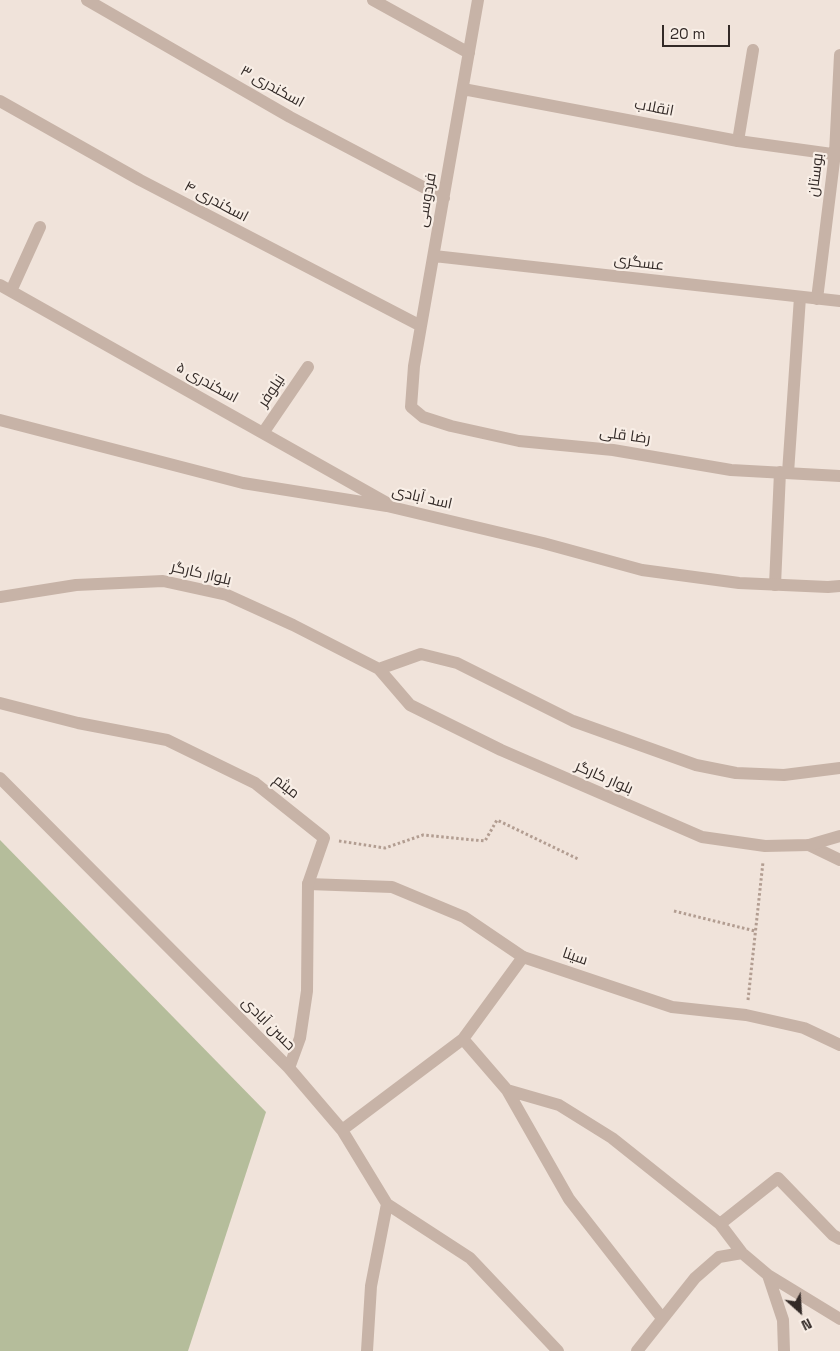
<!DOCTYPE html>
<html>
<head>
<meta charset="utf-8">
<style>
  body { margin:0 }
  #map { position:relative; width:840px; height:1351px; overflow:hidden; background:#f0e3da; font-family:"Space Grotesk",sans-serif }
  canvas { display:block }
  .north { position:absolute; left:775px; top:1286px; width:50px; height:50px; -webkit-text-stroke:4px #f8eee6; paint-order:stroke; rotate:154deg; font-size:14px; font-weight:700; line-height:20px; text-align:center; color:#332a27 }
  .north::after { content:''; display:block; margin:auto; width:18px; height:22px; background:#332a27; clip-path:polygon(50% 0,100% 100%,50% 72%,0 100%) }
  .scale { position:absolute; left:662px; top:25px; width:68px; height:22px; box-sizing:border-box; border:2px solid #332a27; border-top:0; padding-left:6px; font-size:15px; line-height:18px; white-space:nowrap; color:#332a27; -webkit-text-stroke:4px #f8eee6; paint-order:stroke }
</style>
</head>
<body>
<div id="map">
<canvas width="840" height="1351"></canvas>
<div class="north">N</div>
<div class="scale">20 m</div>
</div>
<script>
const g = document.querySelector('canvas').getContext('2d');
g.lineJoin = 'round';
function paint(path, color) {
  g.fillStyle = color;
  g.fill(path, 'evenodd');
}
function shape(rows) {
  const path = new Path2D();
  for (const r of rows) {
    path.moveTo(r[0], r[1]);
    for (let i = 2; i < r.length; i += 2) path.lineTo(r[i], r[i + 1]);
  }
  return path;
}
function stroke(path, color, width, dash) {
  g.strokeStyle = color;
  g.lineWidth = width;
  g.lineCap = dash ? 'butt' : 'round';
  g.setLineDash(dash || []);
  g.stroke(path);
}
function write(font, color, halo, rows, align = 'center') {
  g.font = font + ' "Space Grotesk",Cairo,sans-serif';
  g.lineWidth = 4.5;
  g.setLineDash([]);
  g.textBaseline = 'middle';
  g.strokeStyle = halo;
  g.fillStyle = color;
  for (const [text, x, y, turn = 0] of rows) {
    g.save();
    g.translate(x, y);
    g.rotate((+turn || 0) * Math.PI / 180);
    g.textAlign = isNaN(turn) ? turn : align;
    if (halo) g.strokeText(text, 0, 0);
    g.fillText(text, 0, 0);
    g.restore();
  }
}
paint(shape([
  [0,840,266,1112,188,1351,0,1351]
]), '#b5bd9b');
stroke(shape([
  [339,841,385,848,423,835,485,841,497,820,578,859],
  [674,911,755,931],
  [748,1000,763,862]
]), '#b29d91', 3, [2.5, 2.5]);
stroke(shape([
  [738,141,753,50],
  [788,473,800,297],
  [775,585,780,472],
  [308,884,392,887,464,917,523,957]
]), '#c7b3a7', 12);
stroke(shape([
  [87,0,290,117,444,198],
  [373,0,469,53],
  [478,0,414,366,411,407,423,417,451,426,519,441,613,450,731,470,840,476],
  [463,89,738,141,840,155],
  [0,101,140,180,421,326],
  [434,256,840,301],
  [0,285,387,503],
  [11,291,40,227],
  [817,299,835,153,840,55],
  [0,420,243,483,387,506,543,543,642,570,739,583,828,587,840,586],
  [263,433,308,367],
  [0,703,78,723,167,740,255,783,324,838,308,884,307,991,300,1038,289,1068],
  [0,778,289,1068,342,1130,387,1204,371,1286,367,1351],
  [809,845,840,860],
  [463,1039,507,1090,559,1105,612,1138,720,1224,742,1253,768,1275,783,1320,784,1351],
  [507,1090,569,1199,662,1318],
  [342,1130,463,1039,523,957,672,1007,746,1015,804,1028,840,1045],
  [387,1204,470,1258,558,1351],
  [720,1224,778,1178,833,1235,840,1239],
  [768,1275,840,1319],
  [637,1351,695,1278,719,1257,742,1253]
]), '#c7b3a7', 12);
stroke(shape([
  [0,597,76,585,163,581,227,595,293,625,379,669,410,705,501,750,702,837,765,846,809,845,840,836],
  [379,669,421,654,457,663,573,721,696,765,736,773,784,775,840,768]
]), '#c7b3a7', 12);
write('15px', '#332a27', '#f8eee6', [
  ["اسکندری ۳",272,87,29],
  ["انقلاب",654,108,11],
  ["بوستان",816,175,-83],
  ["فردوسی",427,200,-80],
  ["اسکندری ۴",216,202,28],
  ["عسگری",639,263,7],
  ["اسکندری ۵",207,383,29],
  ["نیلوفر",272,391,-56],
  ["رضا قلی",625,436,8],
  ["اسد آبادی",422,498,13],
  ["بلوار کارگر",201,574,13],
  ["بلوار کارگر",604,778,24],
  ["میثم",286,787,38],
  ["سینا",575,957,19],
  ["حسن آبادی",268,1024,45]
]);
</script>
</body>
</html>
